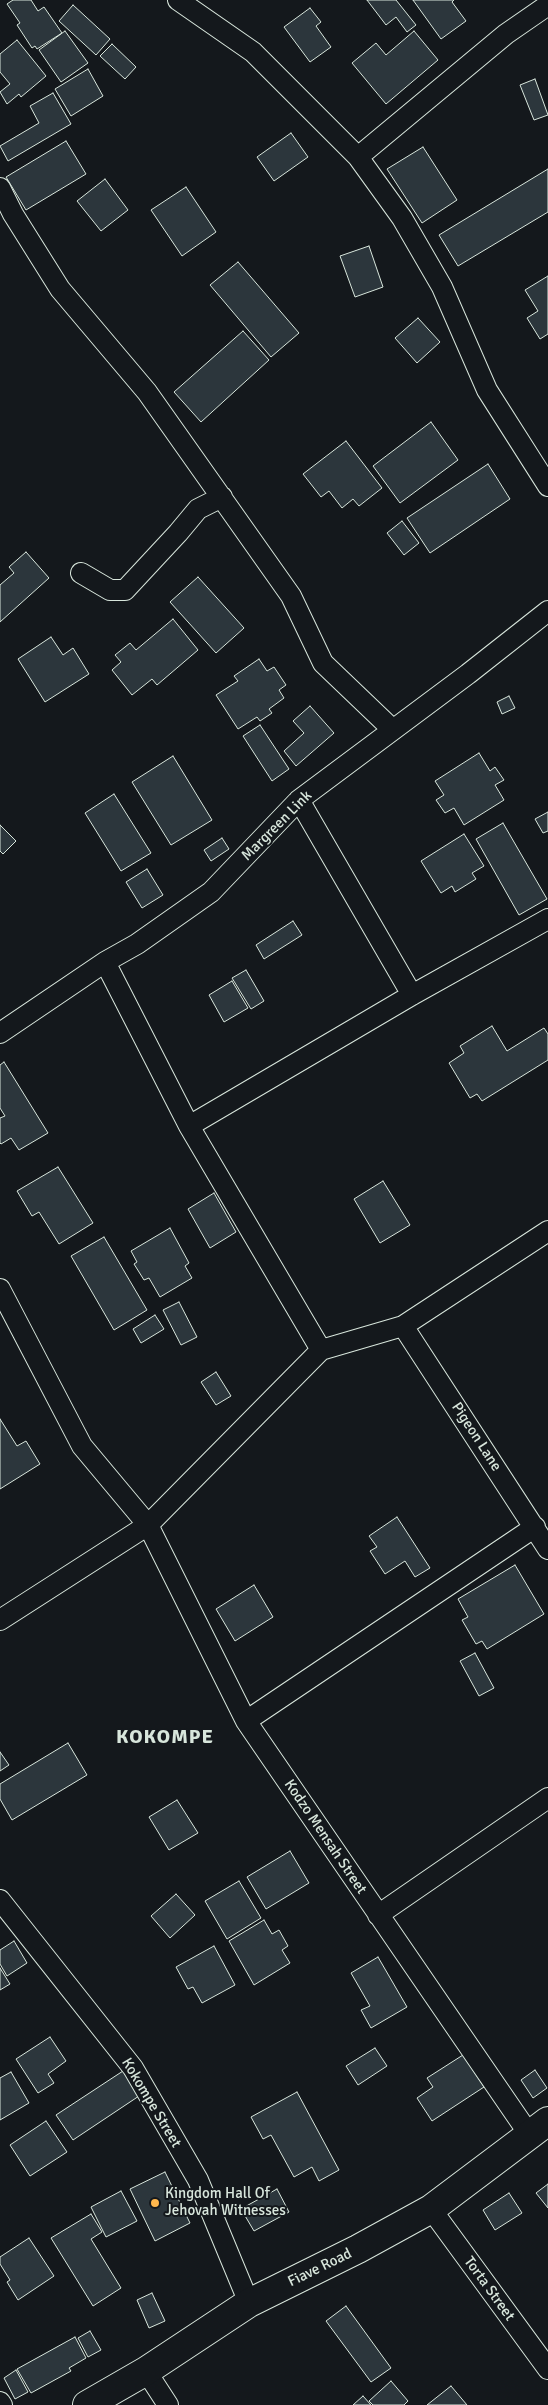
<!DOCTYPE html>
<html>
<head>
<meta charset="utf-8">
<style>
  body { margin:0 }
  canvas { display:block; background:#14181c }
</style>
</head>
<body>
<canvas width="548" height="2405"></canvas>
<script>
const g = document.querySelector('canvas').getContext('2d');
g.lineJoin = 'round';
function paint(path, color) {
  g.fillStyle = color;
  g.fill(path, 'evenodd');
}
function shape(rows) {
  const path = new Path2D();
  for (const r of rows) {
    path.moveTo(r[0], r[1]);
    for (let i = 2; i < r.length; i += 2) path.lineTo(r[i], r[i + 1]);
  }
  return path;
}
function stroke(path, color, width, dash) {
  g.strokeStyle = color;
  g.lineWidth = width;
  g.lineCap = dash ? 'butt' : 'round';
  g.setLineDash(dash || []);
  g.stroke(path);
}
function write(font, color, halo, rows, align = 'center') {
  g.font = font + ' Signika,sans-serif';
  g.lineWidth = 4;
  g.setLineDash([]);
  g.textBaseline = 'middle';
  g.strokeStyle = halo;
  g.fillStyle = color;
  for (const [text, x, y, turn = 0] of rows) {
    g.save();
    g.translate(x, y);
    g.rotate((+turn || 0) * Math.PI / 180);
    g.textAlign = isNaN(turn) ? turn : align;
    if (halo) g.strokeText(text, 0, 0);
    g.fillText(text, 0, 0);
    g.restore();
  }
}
const building = shape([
  [13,0,31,0,38,11,44,7,62,33,37,49,35,46,32,48,17,25,20,23,7,4,13,0],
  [367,0,396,0,416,25,407,32,396,17,386,25,367,0],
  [413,0,454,0,452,2,466,21,441,39,413,0],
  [73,5,110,39,96,55,59,21,73,5],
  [310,8,321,22,316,26,331,47,310,62,284,27,310,8],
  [65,31,88,63,61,82,39,50,65,31],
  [414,31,438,60,386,104,352,63,376,43,386,55,414,31],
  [17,40,46,76,21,97,19,94,7,104,0,92,10,84,0,72,0,54,17,40],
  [112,44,136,67,125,79,100,56,112,44],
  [88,69,103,96,71,116,55,89,88,69],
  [535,79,548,115,534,120,520,85,535,79],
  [53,93,71,124,8,161,0,146,39,123,30,106,53,93],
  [291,133,308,157,274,181,257,157,291,133],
  [66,141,86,174,26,210,6,177,66,141],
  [423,147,457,200,422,223,387,169,423,147],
  [548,169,548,212,458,266,439,235,548,169],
  [105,179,128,210,101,231,77,201,105,179],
  [186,187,216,232,182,256,151,210,186,187],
  [369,246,383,287,355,297,340,256,369,246],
  [238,262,299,333,271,357,210,285,238,262],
  [548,276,548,334,540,339,527,318,538,311,525,290,548,276],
  [418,318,440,342,417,363,395,338,418,318],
  [243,331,269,360,201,422,174,392,243,331],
  [431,422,458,460,400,503,373,466,431,422],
  [346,441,382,488,359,506,353,499,342,508,329,491,321,497,303,474,346,441],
  [488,464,510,499,430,553,407,518,488,464],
  [402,521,419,543,404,555,387,533,402,521],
  [26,552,49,578,0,622,0,585,14,573,9,567,26,552],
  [198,577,244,628,216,653,170,602,198,577],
  [173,619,198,650,157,685,152,679,132,695,112,670,121,662,115,655,130,643,136,650,173,619],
  [51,637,63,655,73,648,89,674,45,702,18,659,51,637],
  [259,659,267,671,274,667,286,685,279,690,284,698,269,709,272,713,260,721,257,717,238,729,216,695,238,681,234,676,259,659],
  [509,696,515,708,502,714,497,702,509,696],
  [310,706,334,733,296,766,284,751,304,733,293,721,310,706],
  [260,725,289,769,272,781,243,736,260,725],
  [479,753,490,771,495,767,504,780,495,785,504,800,464,825,454,808,445,813,436,800,444,795,435,781,479,753],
  [173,756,212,820,171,845,132,782,173,756],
  [114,794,151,853,121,871,85,813,114,794],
  [548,812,548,831,543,833,535,819,548,812],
  [503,823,547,899,519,915,476,839,503,823],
  [0,825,16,841,3,854,0,851,0,825],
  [464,834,484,866,472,873,476,879,455,892,452,886,441,893,421,861,464,834],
  [222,838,229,849,211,861,204,850,222,838],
  [147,869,163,895,142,908,126,882,147,869],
  [293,921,302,935,264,959,256,945,293,921],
  [246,970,264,1001,251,1009,232,978,246,970],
  [232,981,248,1008,224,1022,209,995,232,981],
  [492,1026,507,1051,544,1028,548,1034,548,1060,482,1101,477,1094,470,1098,449,1063,464,1053,460,1046,492,1026],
  [4,1062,48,1133,19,1150,11,1138,1,1144,0,1143,0,1118,5,1116,0,1108,0,1065,4,1062],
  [58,1167,93,1223,59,1244,39,1212,32,1216,17,1191,58,1167],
  [383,1181,410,1225,380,1243,354,1199,383,1181],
  [214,1193,236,1232,210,1248,188,1209,214,1193],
  [170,1228,189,1263,185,1266,192,1278,160,1297,149,1278,144,1280,134,1264,137,1262,131,1251,170,1228],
  [104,1237,147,1310,114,1330,71,1256,104,1237],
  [179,1302,197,1337,181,1345,163,1310,179,1302],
  [155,1315,164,1329,141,1343,133,1329,155,1315],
  [216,1372,231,1396,216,1405,201,1382,216,1372],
  [0,1419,17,1446,26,1441,40,1464,0,1489,0,1419],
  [397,1517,430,1568,415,1577,405,1561,385,1574,370,1551,377,1547,369,1536,397,1517],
  [515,1565,544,1614,487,1649,482,1641,476,1644,462,1620,468,1617,458,1599,515,1565],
  [254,1585,273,1617,235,1641,216,1609,254,1585],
  [475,1653,494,1688,479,1696,460,1661,475,1653],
  [68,1743,87,1775,12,1820,0,1799,0,1784,68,1743],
  [0,1752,9,1765,0,1771,0,1752],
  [177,1800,198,1833,169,1850,149,1817,177,1800],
  [290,1851,309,1883,266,1909,247,1877,290,1851],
  [239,1881,261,1918,227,1939,205,1901,239,1881],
  [176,1894,195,1915,170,1938,151,1916,176,1894],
  [264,1920,272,1934,279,1930,288,1946,282,1950,290,1963,254,1985,229,1941,264,1920],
  [14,1941,27,1963,7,1976,0,1964,0,1950,14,1941],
  [214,1946,235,1985,202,2003,193,1987,188,1989,176,1967,214,1946],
  [378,1957,407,2007,371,2028,361,2010,370,2006,351,1973,378,1957],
  [0,1968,10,1984,0,1990,0,1968],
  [50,2037,66,2061,48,2074,54,2083,38,2093,16,2059,50,2037],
  [375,2048,387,2066,358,2085,346,2066,375,2048],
  [463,2055,484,2087,432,2121,417,2098,433,2087,427,2078,463,2055],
  [535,2070,547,2088,533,2098,521,2080,535,2070],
  [123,2071,139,2096,73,2140,56,2115,123,2071],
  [11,2072,29,2103,0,2120,0,2078,11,2072],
  [297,2092,339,2170,319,2181,312,2167,294,2177,271,2135,263,2139,251,2117,297,2092],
  [46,2121,67,2152,30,2176,10,2145,46,2121],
  [165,2172,190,2223,155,2241,130,2189,165,2172],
  [548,2184,548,2208,536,2193,548,2184],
  [277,2189,289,2212,254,2231,241,2209,277,2189],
  [121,2191,137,2221,106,2237,91,2207,121,2191],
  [509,2193,522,2213,495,2230,483,2210,509,2193],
  [91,2214,102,2232,91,2239,121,2288,93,2306,51,2238,91,2214],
  [29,2238,54,2276,18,2300,7,2282,10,2280,0,2264,0,2257,29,2238],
  [152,2293,165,2321,149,2328,137,2300,152,2293],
  [346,2306,391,2368,371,2382,326,2321,346,2306],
  [90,2331,101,2350,88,2357,78,2338,90,2331],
  [75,2337,86,2358,69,2368,71,2371,31,2393,17,2369,75,2337],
  [16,2370,28,2392,15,2399,4,2378,16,2370],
  [391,2381,408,2401,404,2405,373,2405,369,2401,391,2381],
  [451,2386,467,2405,427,2405,451,2386],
  [363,2396,371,2405,353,2405,363,2396]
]);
paint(building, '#2c363c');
stroke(building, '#d8e6dc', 1);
const street = shape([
  [178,0,253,52,358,157,402,218,442,287,487,390,548,486],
  [358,157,506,34,548,5],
  [0,188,13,214,60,289,147,392,291,596,323,663,393,730],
  [81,573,110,590,125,590,178,533,198,509,222,497],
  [299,800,412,995],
  [105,962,189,1126,321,1350],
  [0,1033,105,962,137,944,211,892,299,800,468,674,548,611],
  [189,1126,412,995,548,919],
  [0,1289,82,1446,148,1525,246,1721,529,2134],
  [403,1326,548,1549],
  [0,1620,148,1525,321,1350,403,1326,548,1231],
  [246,1721,535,1527],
  [0,1900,133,2068,198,2180,249,2303],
  [378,1915,548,1798],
  [431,2209,548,2369],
  [146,2371,168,2405],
  [0,2402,2,2405]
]);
const secondary = shape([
  [87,2405,146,2371,249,2303,358,2249,431,2209,548,2121]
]);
stroke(street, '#d8e6dc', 22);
stroke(secondary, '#d8e6dc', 30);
stroke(street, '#14181c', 20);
stroke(secondary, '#14181c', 28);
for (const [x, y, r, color] of [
  [155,2203,5,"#ffb74d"]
]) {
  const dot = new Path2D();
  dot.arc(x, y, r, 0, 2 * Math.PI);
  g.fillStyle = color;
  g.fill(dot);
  stroke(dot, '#14181c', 2);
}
write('15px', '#d8e6dc', '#14181c', [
  ["Margreen Link",277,826,-45],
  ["Pigeon Lane",476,1437,57],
  ["Kodzo Mensah Street",325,1837,56],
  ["Kokompe Street",151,2103,59],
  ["Fiave Road",320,2268,-26],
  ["Torta Street",489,2289,54]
]);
write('15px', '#d8e6dc', '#14181c', [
  ["Kingdom Hall Of",165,2194],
  ["Jehovah Witnesses",165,2211]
], 'left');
g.letterSpacing = '1px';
write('bold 20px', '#d8e6dc', '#14181c', [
  ["KOKOMPE",165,1738]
]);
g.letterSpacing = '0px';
</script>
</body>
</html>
